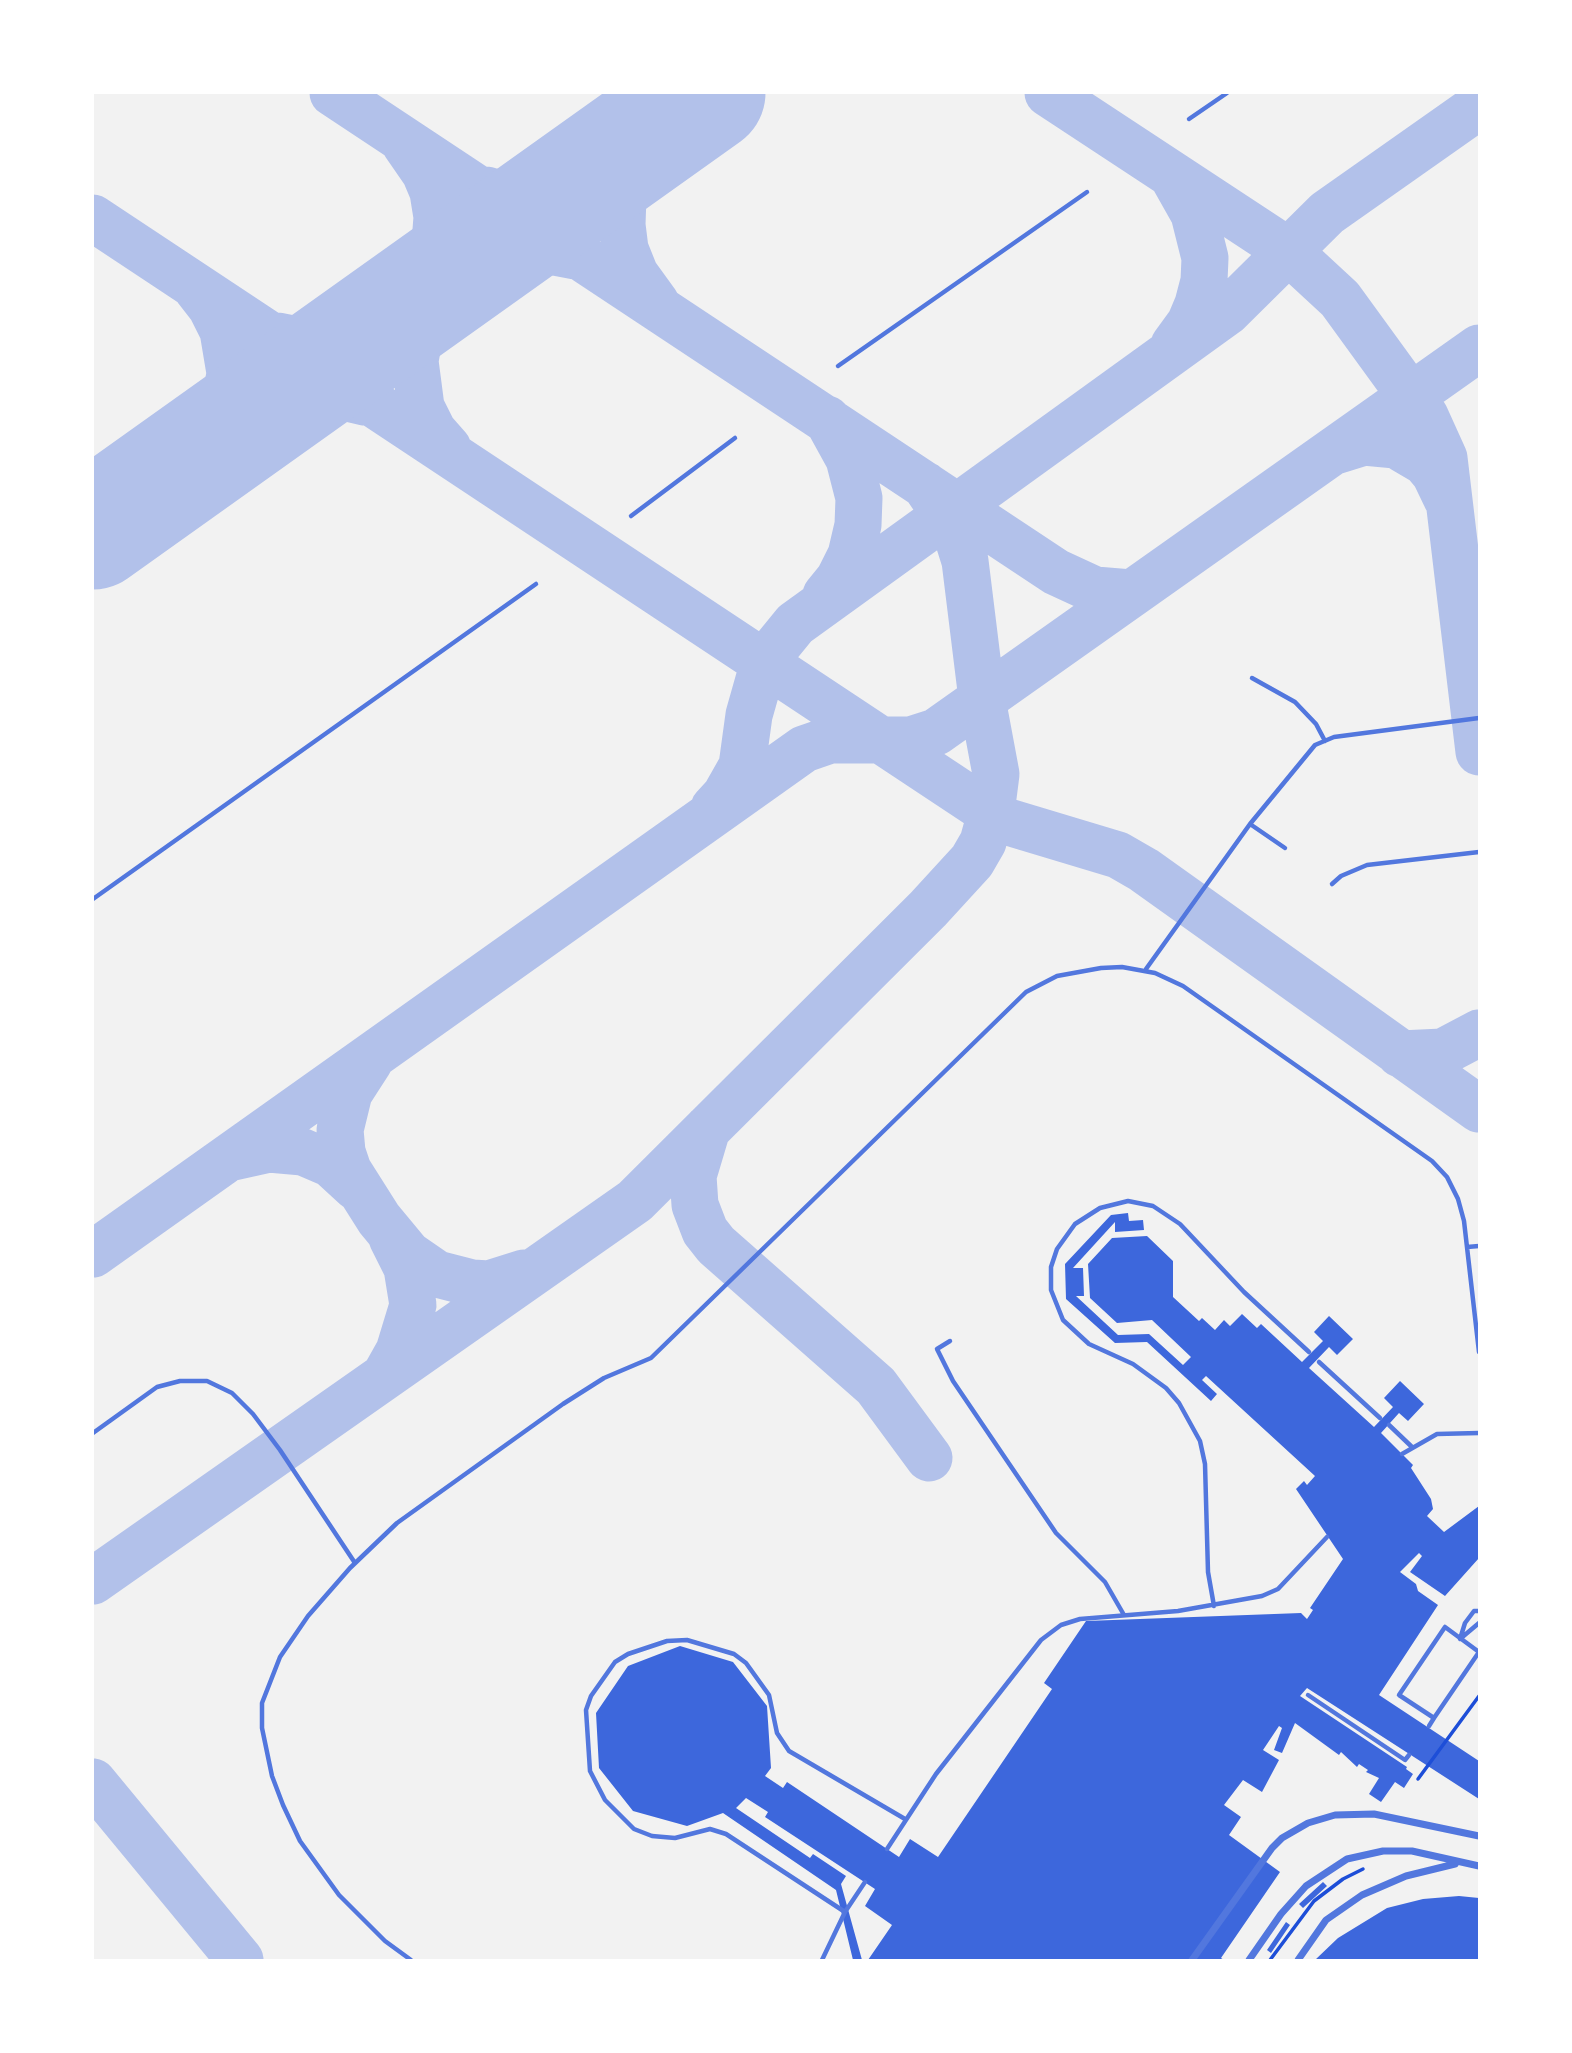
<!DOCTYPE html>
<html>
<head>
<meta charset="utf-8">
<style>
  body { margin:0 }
  #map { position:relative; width:1572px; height:2053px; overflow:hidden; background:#f2f2f2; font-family:Rubik,sans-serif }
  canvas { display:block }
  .frame { position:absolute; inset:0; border:94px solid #fff; pointer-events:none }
</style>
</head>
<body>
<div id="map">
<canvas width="1572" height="2053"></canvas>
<div class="frame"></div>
</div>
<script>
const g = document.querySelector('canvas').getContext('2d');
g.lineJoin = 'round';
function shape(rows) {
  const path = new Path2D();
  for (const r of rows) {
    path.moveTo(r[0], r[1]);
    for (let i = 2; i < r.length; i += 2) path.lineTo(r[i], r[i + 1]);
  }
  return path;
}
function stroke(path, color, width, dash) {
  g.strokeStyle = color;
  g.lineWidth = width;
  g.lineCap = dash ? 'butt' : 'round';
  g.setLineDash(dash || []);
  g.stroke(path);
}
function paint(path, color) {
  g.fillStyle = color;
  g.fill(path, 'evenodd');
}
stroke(shape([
  [333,93,1056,572,1095,590,1131,593],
  [1048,93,1276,243,1300,262,1340,299,1425,416,1444,458,1479,752],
  [405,144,425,173,433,192,437,217,434,256,427,277,407,306],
  [1172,175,1194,214,1205,258,1204,281,1198,304,1190,323,1174,345],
  [486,190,504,195,536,197,575,187],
  [93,218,991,813,1005,821,1118,855,1144,870,1479,1109],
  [656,303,635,274,625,249,622,225,623,196,630,173,643,149,680,111],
  [278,336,318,344,366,335],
  [261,410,310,395,331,394,365,402],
  [448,448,433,431,421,407,415,361,422,321,438,293,461,268,497,252,533,248,575,256],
  [1335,451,1364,442,1396,445,1425,462,1435,474,1447,499],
  [196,456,213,435,223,416,230,373,223,331,211,307,197,289],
  [826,595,839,579,851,555,858,525,859,498,849,459,827,419],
  [714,808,725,796,742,766,749,715,764,662,795,624,1227,312,1327,213,1479,106],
  [1400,1054,1443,1052,1479,1033],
  [369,1062,349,1093,340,1130,342,1152,348,1170,379,1219,408,1254,437,1274,472,1283,489,1284,524,1273],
  [707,1129,693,1176,695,1205,705,1231,716,1245,876,1386,929,1458],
  [233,1157,269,1149,303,1152,331,1164,356,1187],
  [93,1254,804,749,830,740,911,740,936,732,1479,348],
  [385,1376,399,1351,413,1305,407,1268,392,1238],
  [93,1581,635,1201,928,909,972,861,983,842,991,813,996,774,982,699,965,561,955,529,925,485],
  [93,1782,240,1960]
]), '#b2c1ea', 47);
stroke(shape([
  [93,530,706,93]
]), '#b2c1ea', 119);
paint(shape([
  [1128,1213,1129,1221,1143,1220,1144,1230,1115,1232,1115,1222,1073,1268,1083,1268,1084,1296,1076,1296,1118,1335,1149,1334,1183,1365,1191,1357,1152,1320,1117,1323,1090,1298,1088,1264,1112,1238,1147,1236,1173,1261,1173,1297,1199,1321,1202,1318,1215,1330,1224,1320,1230,1326,1242,1314,1257,1328,1261,1324,1302,1362,1323,1341,1314,1332,1329,1316,1353,1339,1337,1355,1329,1347,1309,1368,1374,1427,1393,1407,1384,1398,1400,1381,1424,1404,1408,1421,1399,1413,1381,1433,1413,1465,1411,1468,1431,1499,1433,1509,1427,1516,1444,1532,1479,1506,1479,1558,1445,1596,1410,1572,1422,1556,1419,1553,1400,1572,1416,1584,1418,1591,1438,1605,1379,1695,1479,1761,1479,1799,1307,1688,1300,1696,1407,1767,1406,1769,1413,1774,1404,1788,1395,1782,1381,1802,1369,1794,1379,1778,1366,1772,1368,1770,1359,1764,1357,1767,1341,1752,1339,1755,1295,1723,1282,1753,1274,1750,1282,1728,1279,1726,1263,1750,1279,1760,1262,1792,1243,1780,1224,1805,1241,1817,1229,1835,1280,1872,1221,1958,1224,1960,868,1960,892,1925,865,1906,875,1889,765,1817,768,1812,746,1798,736,1808,810,1858,813,1854,846,1876,841,1884,862,1960,853,1960,836,1890,723,1813,687,1826,633,1811,599,1768,596,1713,628,1666,680,1646,733,1662,767,1706,771,1768,765,1776,783,1788,787,1782,899,1857,910,1839,938,1857,1052,1689,1044,1683,1086,1621,1301,1613,1307,1619,1313,1610,1310,1608,1343,1559,1296,1489,1304,1481,1307,1485,1315,1476,1206,1376,1202,1380,1217,1394,1211,1401,1147,1342,1115,1343,1066,1299,1065,1264,1111,1215],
  [1323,1882,1327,1886,1303,1908,1299,1904],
  [1459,1896,1479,1898,1479,1960,1315,1960,1338,1938,1387,1908,1423,1899],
  [1286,1922,1290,1925,1271,1953,1267,1950]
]), '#3d67dc');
stroke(shape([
  [1418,1779,1479,1696],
  [1270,1960,1314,1901,1343,1879,1363,1869]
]), '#1d4ed8', 3.5);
stroke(shape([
  [1189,119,1227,93],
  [838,366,1087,192],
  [631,516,735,438],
  [1252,678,1295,702,1316,724,1325,741],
  [1250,824,1285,848],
  [1332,884,1341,876,1367,865,1479,852],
  [93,899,536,584],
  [1146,969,1250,824,1315,745,1334,737,1479,718],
  [1467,1247,1479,1246],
  [950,1341,937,1349,953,1381,1056,1533,1105,1582,1124,1615],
  [1319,1362,1380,1418],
  [1389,1425,1412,1447],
  [93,1433,157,1387,180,1381,207,1381,232,1393,253,1414,280,1450,355,1563],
  [1402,1454,1437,1434,1479,1433],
  [1214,1606,1208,1572,1205,1464,1200,1441,1179,1403,1166,1388,1133,1364,1089,1344,1063,1320,1051,1290,1051,1267,1057,1249,1075,1224,1100,1208,1128,1201,1153,1206,1180,1224,1244,1292,1309,1352],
  [1479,1611,1474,1611,1465,1623,1460,1639,1479,1623],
  [1308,1695,1405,1760,1409,1755],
  [1429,1726,1434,1718,1479,1652,1445,1627,1399,1695,1434,1718],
  [887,1849,936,1774,1041,1640,1061,1625,1080,1619,1178,1611,1262,1596,1278,1589,1327,1537],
  [845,1912,726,1834,710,1829,675,1838,652,1836,634,1829,605,1800,590,1771,586,1710,591,1696,615,1662,628,1654,667,1641,687,1640,734,1654,746,1663,769,1695,777,1733,789,1751,905,1819],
  [411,1960,385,1941,339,1895,300,1841,283,1805,272,1776,262,1728,262,1703,280,1657,308,1616,350,1568,397,1523,563,1404,604,1378,651,1358,1026,992,1057,976,1101,968,1122,967,1155,973,1183,986,1432,1161,1447,1177,1458,1199,1464,1221,1479,1352],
  [822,1960,845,1912,865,1882]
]), '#5277de', 4.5);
stroke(shape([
  [1192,1960,1272,1848,1282,1838,1308,1823,1335,1815,1374,1814,1479,1836],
  [1249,1960,1281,1914,1306,1886,1347,1859,1383,1851,1412,1851,1479,1866],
  [1298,1960,1326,1920,1362,1895,1406,1876,1455,1864]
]), '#5277de', 7);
</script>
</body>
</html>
